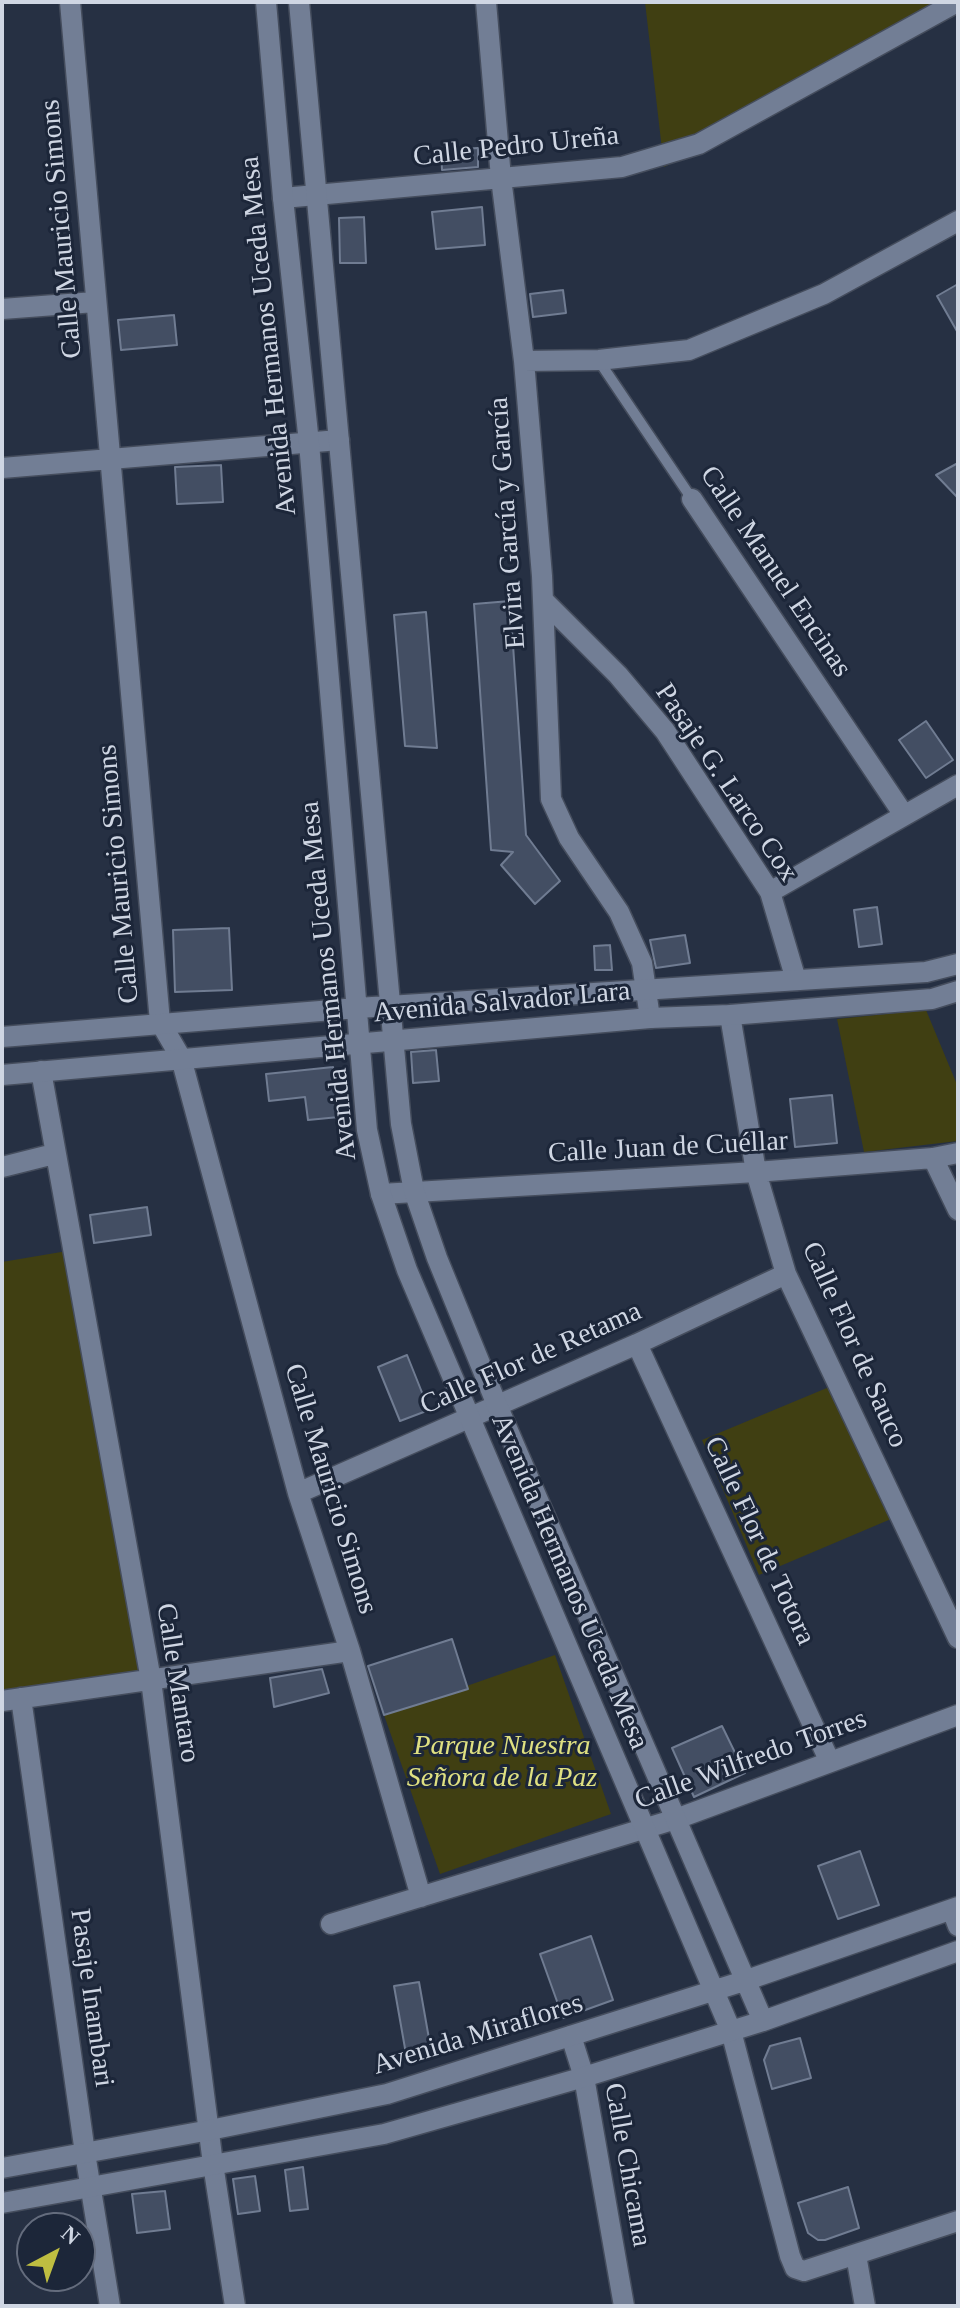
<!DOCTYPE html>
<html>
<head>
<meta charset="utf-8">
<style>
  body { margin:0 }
  #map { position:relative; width:960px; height:2308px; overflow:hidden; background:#263043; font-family:"Times New Roman",serif }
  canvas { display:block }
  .frame { position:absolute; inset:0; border:4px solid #cfd6e3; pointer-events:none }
  .north { position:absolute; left:16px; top:2212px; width:80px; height:80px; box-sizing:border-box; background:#1c2639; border:2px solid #646c7d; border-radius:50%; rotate:41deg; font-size:22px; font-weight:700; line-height:32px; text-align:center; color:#cfd6e3 }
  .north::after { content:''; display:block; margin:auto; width:28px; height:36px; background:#bfbe41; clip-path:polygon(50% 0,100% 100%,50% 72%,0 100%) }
</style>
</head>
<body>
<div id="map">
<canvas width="960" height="2308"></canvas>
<div class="frame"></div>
<div class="north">N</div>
</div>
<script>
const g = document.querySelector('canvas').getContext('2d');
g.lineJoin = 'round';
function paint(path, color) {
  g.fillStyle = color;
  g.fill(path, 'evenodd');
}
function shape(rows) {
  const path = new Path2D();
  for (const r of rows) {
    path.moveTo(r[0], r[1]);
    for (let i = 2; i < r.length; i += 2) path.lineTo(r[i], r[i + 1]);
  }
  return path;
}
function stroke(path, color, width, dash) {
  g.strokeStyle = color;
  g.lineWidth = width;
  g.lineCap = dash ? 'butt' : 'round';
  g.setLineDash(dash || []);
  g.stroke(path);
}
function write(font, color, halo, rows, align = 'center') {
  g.font = font + ' "Times New Roman",serif';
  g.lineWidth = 6;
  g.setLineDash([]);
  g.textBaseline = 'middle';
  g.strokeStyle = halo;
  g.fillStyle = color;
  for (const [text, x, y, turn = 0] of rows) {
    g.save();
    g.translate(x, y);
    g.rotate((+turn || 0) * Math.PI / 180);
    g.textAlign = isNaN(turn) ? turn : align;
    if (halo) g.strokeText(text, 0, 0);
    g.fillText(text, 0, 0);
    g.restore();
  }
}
paint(shape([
  [645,2,955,2,726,138,664,167],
  [926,1010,958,1087,958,1141,864,1152,837,1019],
  [73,1250,151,1680,2,1701,2,1262],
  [834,1385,891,1519,759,1575,702,1440],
  [555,1655,611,1814,440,1874,384,1715]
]), '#403f12');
const building = shape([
  [478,148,478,167,442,170,441,150,478,148],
  [482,207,485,245,436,249,432,212,482,207],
  [364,217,366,263,340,263,339,218,364,217],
  [958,284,958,333,937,296,958,284],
  [563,290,566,313,533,317,530,294,563,290],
  [174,315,177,345,121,350,118,320,174,315],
  [958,463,958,498,936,475,958,463],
  [221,465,223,502,177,504,175,467,221,465],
  [510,601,526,835,560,881,535,904,501,865,513,852,491,850,474,604,510,601],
  [426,612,437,748,405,746,394,615,426,612],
  [926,721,953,760,926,778,899,740,926,721],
  [877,907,882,944,859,947,854,910,877,907],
  [229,928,232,990,175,992,173,930,229,928],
  [685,935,690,963,656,968,650,940,685,935],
  [610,945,612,970,595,970,594,946,610,945],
  [436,1050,439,1081,413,1083,411,1052,436,1050],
  [333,1067,339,1117,308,1120,305,1097,269,1101,266,1074,333,1067],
  [832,1095,837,1143,795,1147,790,1099,832,1095],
  [147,1207,151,1235,94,1243,90,1215,147,1207],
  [407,1355,429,1410,400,1421,378,1367,407,1355],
  [452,1639,468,1689,384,1715,368,1666,452,1639],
  [322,1669,329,1693,274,1707,270,1678,322,1669],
  [722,1726,745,1773,694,1797,672,1748,722,1726],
  [860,1851,879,1905,838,1919,818,1866,860,1851],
  [591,1936,613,2000,563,2018,540,1954,591,1936],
  [419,1982,431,2050,406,2054,394,1986,419,1982],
  [800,2038,811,2078,772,2089,764,2060,770,2046,800,2038],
  [303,2167,308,2209,290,2211,285,2170,303,2167],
  [255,2176,260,2211,238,2214,233,2179,255,2176],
  [848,2187,859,2228,825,2240,818,2240,808,2233,798,2203,848,2187],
  [165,2191,170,2229,137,2233,132,2194,165,2191]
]);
paint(building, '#434e63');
stroke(building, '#707c92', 2);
const lane = shape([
  [599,361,692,499]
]);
const street = shape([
  [70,2,160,1022,181,1058,298,1493,350,1651,421,1897],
  [486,2,501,178,524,361,542,576,551,799,569,838,619,912,642,963,650,1018],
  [283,198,622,167,699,144,957,2],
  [2,309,95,302],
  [524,361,599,360,689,350,824,294,958,221],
  [2,468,339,440],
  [692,499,904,815],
  [544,601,618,675,665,731,770,892,796,980],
  [770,892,958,785],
  [730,1015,756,1172,786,1274,958,1638],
  [41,1071,151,1680,213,2164,235,2306],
  [933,1158,958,1210],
  [2,1167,54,1154],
  [381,1194,756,1172,933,1158,958,1153],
  [637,1344,830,1762],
  [298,1493,637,1344,786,1274],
  [21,1698,85,2153,110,2306],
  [2,1701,350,1651],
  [952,1910,958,1926],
  [331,1924,676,1819,958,1715],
  [731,2031,790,2256,795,2268,804,2271,958,2221],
  [571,2036,584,2077,624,2306],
  [856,2255,865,2306]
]);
const secondary = shape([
  [266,2,283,198,309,443,367,1130,381,1194,407,1270,731,2031],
  [299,2,401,1124,414,1191,437,1258,497,1405,763,2021],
  [2,1037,357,1008,926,972,958,964],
  [2,1075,650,1018,730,1015,932,999,958,991],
  [2,2168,210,2130,387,2094,744,1981,958,1907],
  [2,2203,384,2134,584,2077,763,2021,958,1951]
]);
stroke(lane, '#454d5d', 13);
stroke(street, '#454d5d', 23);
stroke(secondary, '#454d5d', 23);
stroke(lane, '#727e95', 10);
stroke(street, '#727e95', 20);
stroke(secondary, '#727e95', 20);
write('28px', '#cfd6e3', '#1c2639', [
  ["Calle Pedro Ureña",516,147,-6],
  ["Calle Mauricio Simons",62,229,-95],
  ["Avenida Hermanos Uceda Mesa",269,336,-96],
  ["Elvira García y García",508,523,-94],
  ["Calle Manuel Encinas",775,572,56],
  ["Pasaje G. Larco Cox",726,783,56],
  ["Calle Mauricio Simons",119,874,-95],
  ["Avenida Hermanos Uceda Mesa",329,981,-96],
  ["Avenida Salvador Lara",502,1003,-5],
  ["Calle Juan de Cuéllar",668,1148,-3],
  ["Calle Flor de Sauco",854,1345,66],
  ["Calle Flor de Retama",531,1359,-24],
  ["Calle Mauricio Simons",330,1489,73],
  ["Calle Flor de Totora",759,1541,65],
  ["Avenida Hermanos Uceda Mesa",569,1582,67],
  ["Calle Mantaro",177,1683,81],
  ["Calle Wilfredo Torres",751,1760,-20],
  ["Pasaje Inambari",91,1998,82],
  ["Avenida Miraflores",478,2035,-17],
  ["Calle Chicama",627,2165,80]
]);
write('italic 28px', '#dfe081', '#1c2639', [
  ["Parque Nuestra",502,1747],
  ["Señora de la Paz",502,1779]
]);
</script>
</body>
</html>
